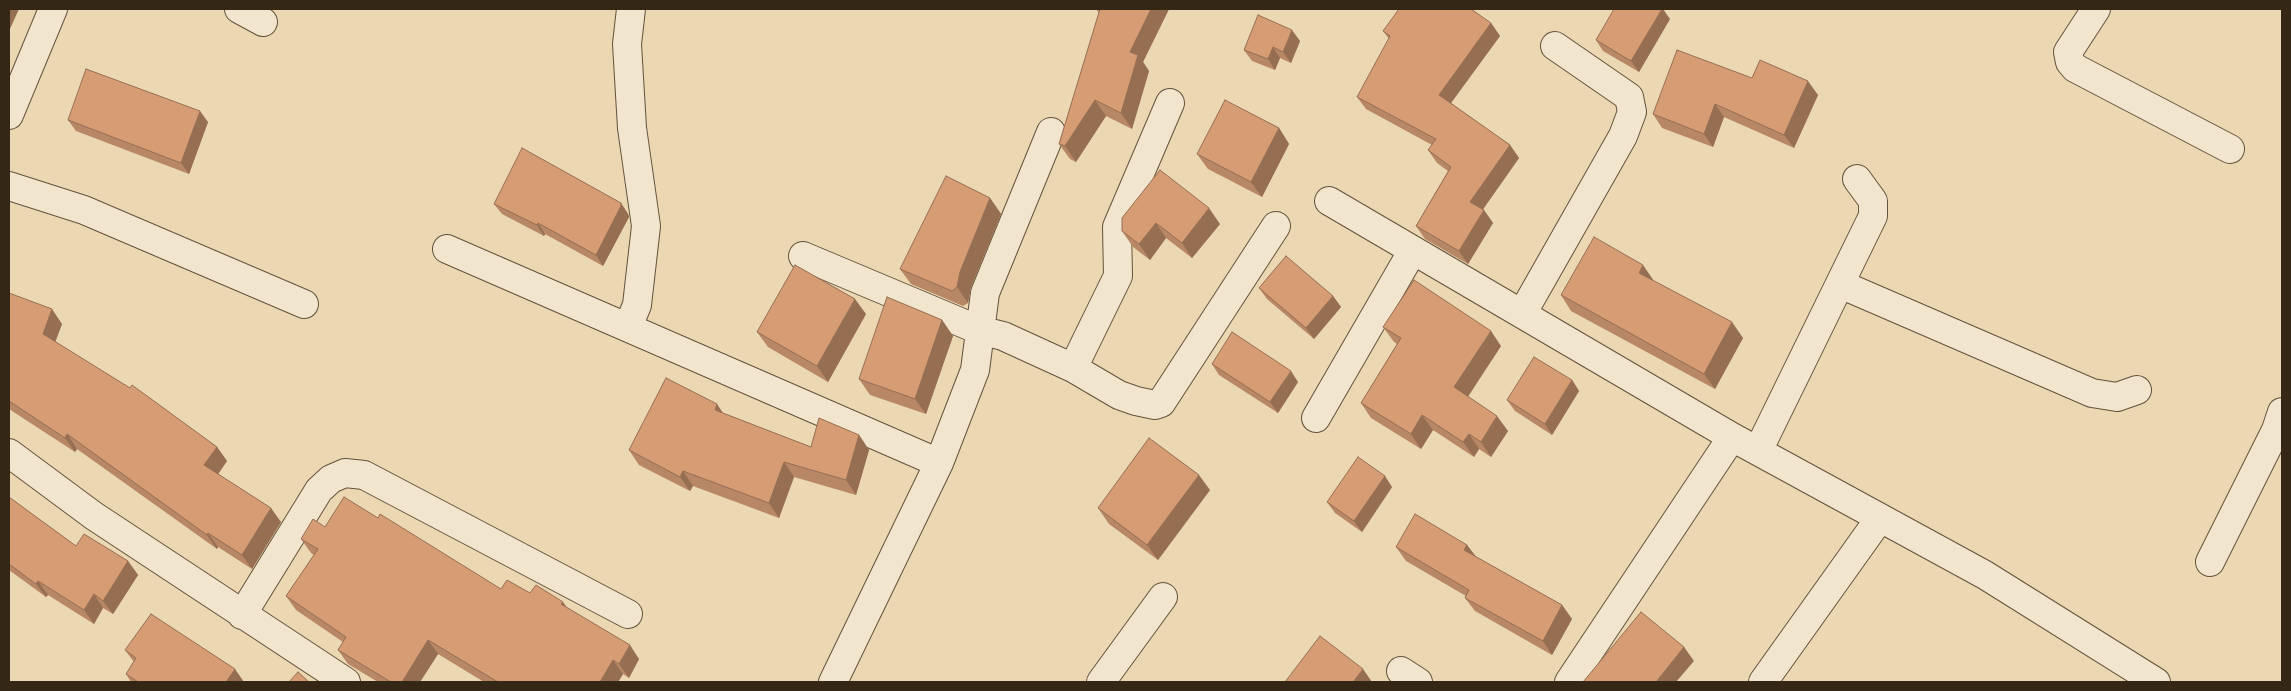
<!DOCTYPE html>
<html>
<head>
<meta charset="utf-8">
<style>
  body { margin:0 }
  #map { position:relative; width:2291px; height:691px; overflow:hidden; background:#ebd7b2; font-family:Vollkorn,serif }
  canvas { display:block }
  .frame { position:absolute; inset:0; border:10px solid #342715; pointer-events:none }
</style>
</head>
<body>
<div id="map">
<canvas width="2291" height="691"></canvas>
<div class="frame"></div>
</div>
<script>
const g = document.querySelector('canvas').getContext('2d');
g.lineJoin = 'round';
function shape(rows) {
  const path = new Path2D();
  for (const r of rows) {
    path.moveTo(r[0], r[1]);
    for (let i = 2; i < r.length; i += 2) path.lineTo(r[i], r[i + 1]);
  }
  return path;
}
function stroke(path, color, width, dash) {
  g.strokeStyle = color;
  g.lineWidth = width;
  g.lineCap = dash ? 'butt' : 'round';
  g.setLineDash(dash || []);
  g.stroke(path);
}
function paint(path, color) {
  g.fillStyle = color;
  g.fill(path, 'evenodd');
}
const minor = shape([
  [239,9,263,22],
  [2096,9,2068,52,2070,62,2075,68,2230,149],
  [9,115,53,9],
  [9,186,84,210,304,304],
  [1329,201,1732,437,1985,575,2156,682],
  [447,249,939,463],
  [803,256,979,330,1003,336,1073,368,1119,395,1136,401,1155,405,1161,403,1276,226],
  [1840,284,2092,393,2117,397,2137,390],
  [1522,314,1623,136,1632,112,1629,97,1555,46],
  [628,327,637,305,646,226,632,128,627,44,631,9],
  [1073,368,1118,276,1117,227,1170,103],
  [1316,418,1413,250],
  [1758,451,1873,216,1873,201,1857,179],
  [9,453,94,516,346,682],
  [2210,562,2276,430,2282,412],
  [242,615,319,490,331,479,345,473,364,475,628,614],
  [1401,671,1418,682],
  [833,682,939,463,975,370,985,293,1051,132],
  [1101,682,1163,597],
  [1569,682,1732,437],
  [1763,682,1880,518]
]);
stroke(minor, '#62533c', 30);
stroke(minor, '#f2e5cd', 28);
paint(shape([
  [1096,9,1169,9,1143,62,1149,71,1132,129,1106,116,1076,162,1070,159,1059,144,1099,13],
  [1670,19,1639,72,1603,51,1596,40],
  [1491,23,1500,36,1451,103,1510,145,1519,158,1483,209,1493,223,1468,264,1425,239,1416,226,1448,171,1437,163,1428,150,1432,145,1366,109,1357,97,1389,39,1383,31],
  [1300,41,1291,63,1280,58,1275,70,1252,61,1244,50],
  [1752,78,1818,95,1794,148,1724,117,1713,147,1662,128,1653,114],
  [68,120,208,122,189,174,76,131],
  [1279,128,1289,144,1262,197,1208,169,1197,154],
  [990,198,1001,214,971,287,968,303,963,306,911,284,900,269],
  [621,203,628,214,629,217,603,266,545,234,544,236,502,214,494,204],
  [1122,218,1220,224,1192,258,1166,238,1150,260,1133,247,1122,231],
  [1654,281,1743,338,1715,389,1571,311,1561,295],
  [1259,288,1333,296,1341,307,1314,339,1267,299],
  [9,293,62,324,55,342,217,447,227,461,218,474,281,522,252,569,218,547,217,549,77,449,75,452,9,409],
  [866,314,828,382,768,347,757,332],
  [942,320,953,336,926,414,870,395,859,379],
  [1383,327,1501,346,1468,397,1508,431,1491,457,1479,449,1474,457,1433,430,1421,449,1371,418,1361,403,1397,344,1394,342],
  [1212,364,1298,382,1278,413,1219,375],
  [1572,380,1579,391,1552,435,1515,411,1507,400],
  [723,413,811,447,859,435,869,450,856,495,794,477,779,518,693,486,690,491,639,465,629,450],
  [1392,487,1362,532,1335,513,1327,502],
  [1210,490,1158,560,1109,524,1098,508],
  [9,497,76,546,128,561,138,575,113,614,103,608,94,624,48,595,46,597,9,570],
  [378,518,501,589,530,593,568,608,639,659,629,678,623,674,618,682,484,682,438,654,420,682,378,682,348,664,338,650,343,642,296,610,286,596,314,555,311,553,301,539,325,527],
  [1467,545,1476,557,1562,605,1572,619,1552,655,1475,611,1465,598,1466,596,1406,561,1396,547],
  [125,650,244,682,131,682,126,674,134,662]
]), '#b88765');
paint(shape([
  [9,9,19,9,9,31],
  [1151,9,1169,9,1143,62,1149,71,1132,129,1121,113,1130,52],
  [1662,9,1663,9,1670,19,1639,72,1631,61],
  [1491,23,1500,36,1448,107,1439,95],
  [1292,30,1300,41,1291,63,1283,52],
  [1273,47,1280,58,1275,70,1268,59],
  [1808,81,1818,95,1794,148,1784,135],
  [1095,100,1106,116,1076,162,1065,146],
  [1715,104,1724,117,1713,147,1704,134],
  [200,111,208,122,189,174,181,163],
  [1279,128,1289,144,1262,197,1251,182],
  [1510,145,1519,158,1479,215,1470,202],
  [990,198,1001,214,971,287,968,303,957,287,960,272],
  [621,203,628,214,629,217,603,266,596,255],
  [1209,208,1220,224,1192,258,1182,243],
  [1484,210,1493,223,1468,264,1459,251],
  [538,223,545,234,544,236,537,225],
  [1156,223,1166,238,1150,260,1139,244],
  [1643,265,1654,281,1650,289,1639,273],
  [1333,296,1341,307,1314,339,1306,328],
  [855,299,866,314,828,382,817,366],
  [52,309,62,324,53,348,43,334],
  [942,320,953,336,926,414,915,399],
  [1732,322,1743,338,1715,389,1704,374],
  [1491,331,1501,346,1464,402,1454,387],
  [1291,371,1298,382,1278,413,1270,402],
  [1572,380,1579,391,1552,435,1545,424],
  [717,404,727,419,715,410],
  [1422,415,1433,430,1421,449,1411,434],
  [1497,416,1508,431,1491,457,1481,442],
  [67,434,77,449,75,452,65,438],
  [1469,434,1479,449,1474,457,1463,442],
  [859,435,869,450,856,495,846,480],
  [217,447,227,461,214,480,204,465],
  [784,462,794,477,779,518,769,503],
  [683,471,693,486,690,491,680,477],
  [1199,475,1210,490,1158,560,1147,545],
  [1385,476,1392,487,1362,532,1354,521],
  [271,508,281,522,252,569,242,555],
  [208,533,218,547,217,549,207,535],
  [1467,545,1477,558,1464,550],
  [128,561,138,575,113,614,103,601],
  [38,581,48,595,46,597,36,584],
  [94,594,103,608,94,624,84,610],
  [563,602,573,616,561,604],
  [1562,605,1572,619,1552,655,1543,641],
  [428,640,438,654,420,682,402,682],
  [630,645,639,659,629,678,619,664],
  [1684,647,1694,661,1676,682,1656,682],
  [613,660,623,674,618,682,600,682],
  [235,669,244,682,226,682],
  [1363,669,1372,682,1353,682]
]), '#966e52');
const building = shape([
  [1100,9,1151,9,1130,52,1138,55,1121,113,1095,100,1065,146,1059,144,1100,9],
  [1399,9,1471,9,1491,23,1439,95,1510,145,1470,202,1484,210,1459,251,1416,226,1451,167,1428,150,1436,139,1357,97,1390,36,1383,31,1399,9],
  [1614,9,1662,9,1631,61,1596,40,1614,9],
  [1258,15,1292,30,1283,52,1273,47,1268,59,1244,50,1258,15],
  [1677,50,1752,78,1760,60,1808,81,1784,135,1715,104,1704,134,1653,114,1677,50],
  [86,69,200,111,181,163,68,120,86,69],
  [1225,100,1279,128,1251,182,1197,154,1225,100],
  [522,148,621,203,621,206,596,255,538,223,537,225,494,204,522,148],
  [1160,170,1209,208,1182,243,1156,223,1139,244,1122,231,1122,218,1160,170],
  [946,176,990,198,960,272,957,287,952,291,900,269,946,176],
  [1594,237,1643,265,1639,273,1732,322,1704,374,1561,295,1594,237],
  [1286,256,1333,296,1306,328,1259,288,1286,256],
  [795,265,855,299,817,366,757,332,795,265],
  [1414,280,1491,331,1454,387,1497,416,1481,442,1469,434,1463,442,1422,415,1411,434,1361,403,1401,338,1383,327,1414,280],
  [9,293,52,309,43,334,130,388,132,385,217,447,204,465,271,508,242,555,208,533,207,535,67,434,65,438,9,401,9,293],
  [887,297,942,320,915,399,859,379,887,297],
  [1232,332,1291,371,1270,402,1212,364,1232,332],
  [1534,357,1572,380,1545,424,1507,400,1534,357],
  [666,378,717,404,715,410,811,447,819,418,859,435,846,480,784,462,769,503,683,471,680,477,629,450,666,378],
  [1149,438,1199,475,1147,545,1098,508,1149,438],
  [1358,457,1385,476,1354,521,1327,502,1358,457],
  [9,497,76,546,84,534,128,561,103,601,94,594,84,610,38,581,36,584,9,564,9,497],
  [344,497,378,518,380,514,501,589,507,580,530,593,536,585,563,602,561,604,630,645,619,664,613,660,600,682,498,682,428,640,402,682,391,682,338,650,346,637,286,596,318,549,301,539,313,519,325,527,344,497],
  [1415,514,1467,545,1464,550,1562,605,1543,641,1465,598,1469,590,1396,547,1415,514],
  [1641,612,1684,647,1656,682,1625,682,1624,681,1624,682,1583,682,1641,612],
  [151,614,235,669,226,682,138,682,126,674,136,658,125,650,151,614],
  [1320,636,1363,669,1353,682,1285,682,1320,636],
  [298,672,309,682,289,682,298,672]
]);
paint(building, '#d69d75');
stroke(building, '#966e52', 1);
</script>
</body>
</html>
